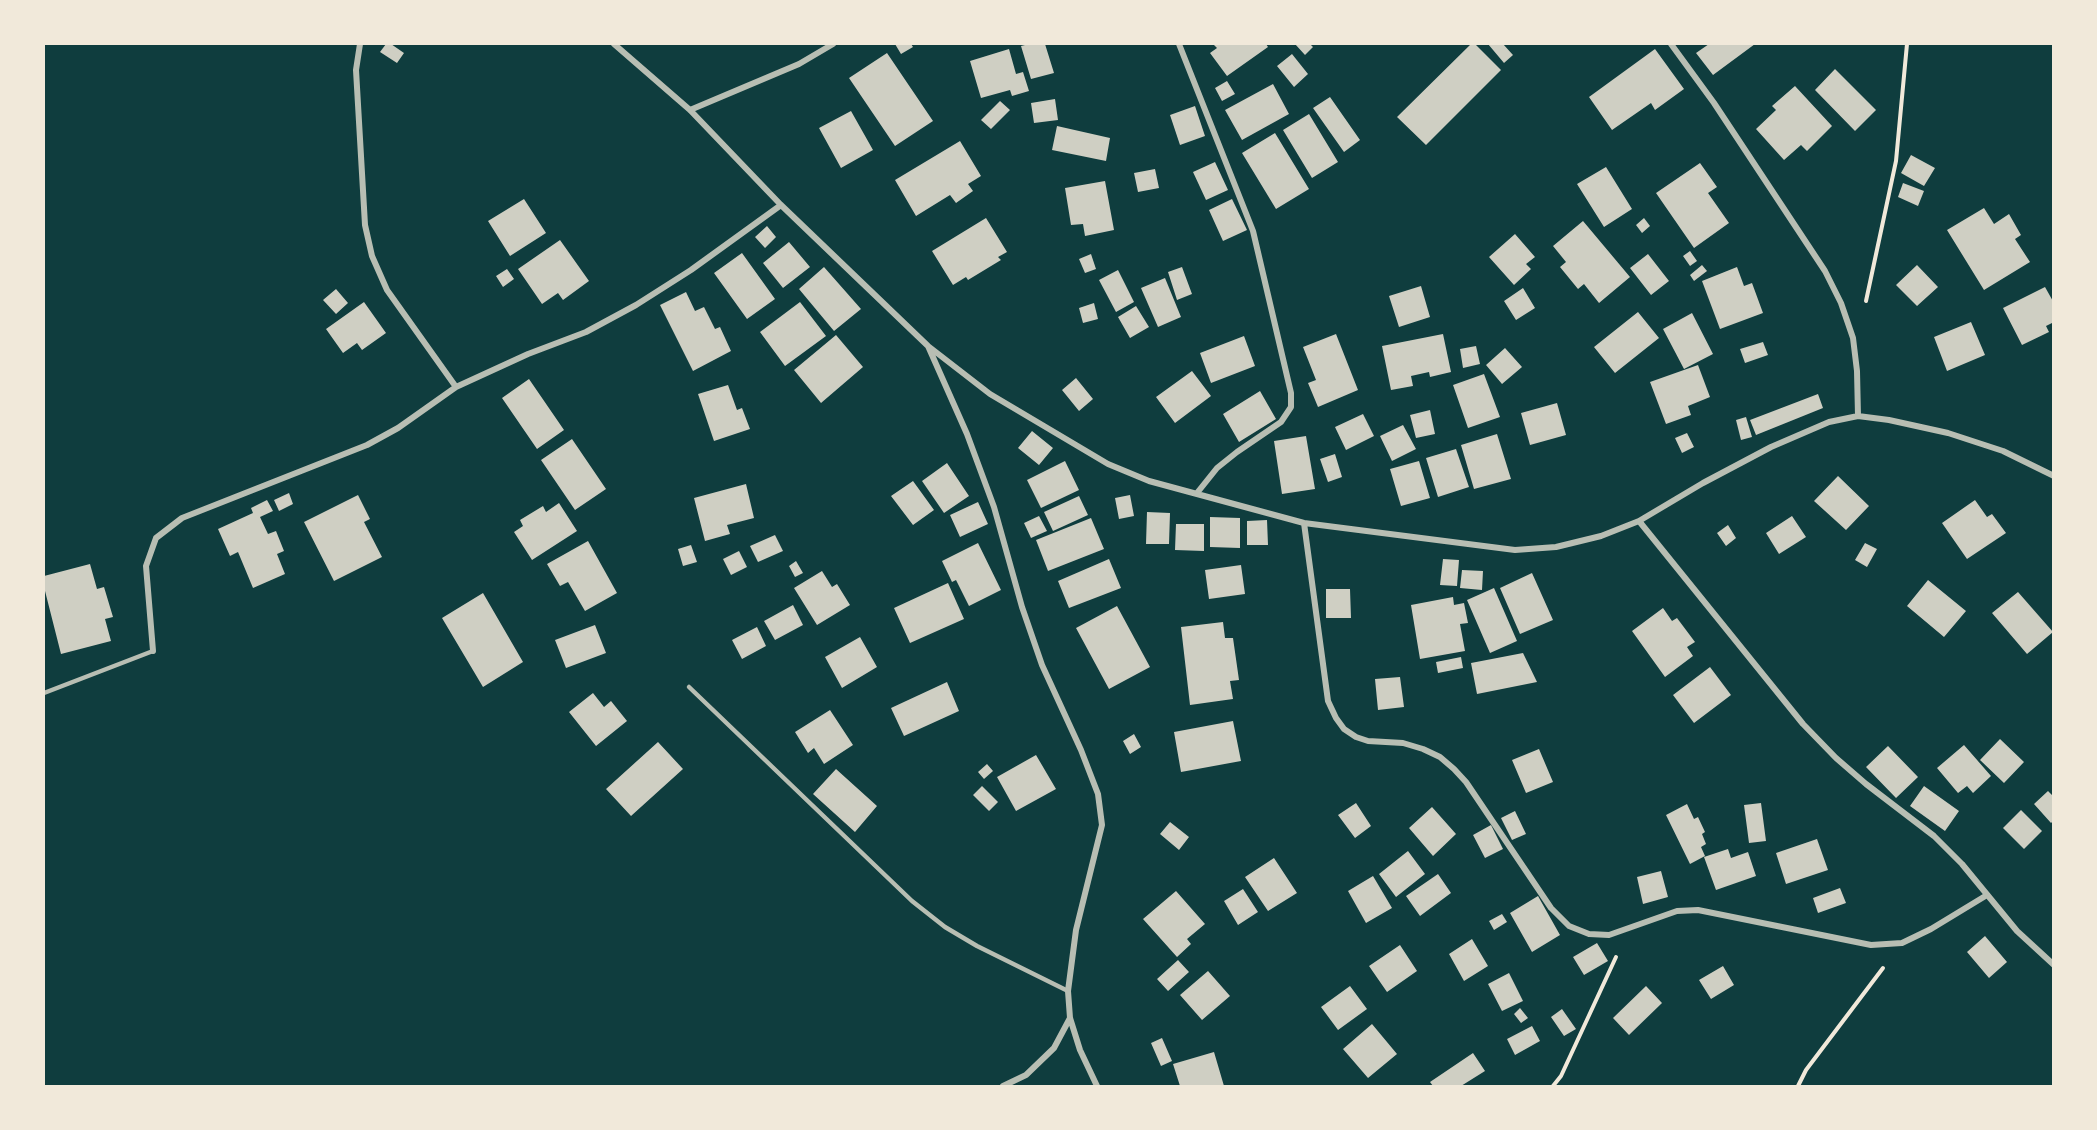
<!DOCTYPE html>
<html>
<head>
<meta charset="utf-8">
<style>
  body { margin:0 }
  #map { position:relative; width:2097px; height:1130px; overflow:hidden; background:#0f3d3e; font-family:Cabin,sans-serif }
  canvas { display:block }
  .frame { position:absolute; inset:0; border:45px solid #f1e9da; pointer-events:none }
</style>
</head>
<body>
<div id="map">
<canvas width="2097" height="1130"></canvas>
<div class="frame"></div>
</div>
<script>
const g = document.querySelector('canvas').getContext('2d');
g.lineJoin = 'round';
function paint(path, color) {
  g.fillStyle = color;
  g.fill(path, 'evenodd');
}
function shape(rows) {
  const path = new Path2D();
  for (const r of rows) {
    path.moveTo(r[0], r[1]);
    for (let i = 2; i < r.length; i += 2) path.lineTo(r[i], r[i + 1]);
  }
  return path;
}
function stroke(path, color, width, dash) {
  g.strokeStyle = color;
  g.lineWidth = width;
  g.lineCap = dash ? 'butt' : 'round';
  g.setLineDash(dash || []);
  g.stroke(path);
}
paint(shape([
  [386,44,391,44,404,53,397,63,380,52],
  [895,44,911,44,913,47,901,54],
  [1029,44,1045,44,1054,73,1031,79,1021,46],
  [1213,44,1266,44,1268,47,1227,76,1210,53,1217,48],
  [1295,44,1310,44,1313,47,1305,55],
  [1471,44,1475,44,1501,70,1426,145,1397,117],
  [1488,44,1503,44,1513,55,1504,63],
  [1709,44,1755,44,1713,75,1696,53],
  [1009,49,1016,74,1023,72,1029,91,1012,96,1010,90,981,98,970,61],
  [1655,49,1684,89,1655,110,1651,103,1612,130,1589,97],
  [887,53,933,121,895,146,849,78],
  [1292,54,1308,74,1294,87,1277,66],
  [1835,69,1876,110,1855,131,1815,90],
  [1227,81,1235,94,1222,101,1215,88],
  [1273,84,1289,114,1242,140,1225,110],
  [1795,86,1832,126,1807,151,1801,145,1784,160,1756,129,1776,110,1772,106],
  [1330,97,1360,140,1344,152,1313,108],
  [1055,99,1058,120,1034,123,1031,103],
  [1000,101,1010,110,991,129,981,120],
  [1195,106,1205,136,1180,145,1170,115],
  [851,111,873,150,841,168,819,128],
  [1309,114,1338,162,1312,178,1283,130],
  [1057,126,1110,138,1106,161,1052,150],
  [1275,133,1309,189,1276,209,1242,153],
  [960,141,981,176,968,184,973,191,956,203,950,195,916,216,895,180],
  [1911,155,1935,168,1924,186,1901,173],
  [1215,162,1228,190,1206,200,1193,172],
  [1700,163,1717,187,1708,193,1729,223,1694,248,1656,193],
  [1606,167,1632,209,1604,227,1577,184],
  [1155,169,1159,188,1138,192,1134,173],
  [1105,181,1114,230,1085,236,1083,224,1071,225,1065,188],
  [1903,183,1924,191,1918,206,1898,197],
  [524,199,546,233,510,256,488,221],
  [1232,199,1247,230,1223,241,1209,210],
  [1984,208,1994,224,2009,214,2021,235,2015,239,2030,262,1984,290,1947,230],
  [986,218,1007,252,998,257,1001,260,968,280,966,277,953,285,932,251],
  [1644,218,1650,226,1642,233,1636,225],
  [1583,221,1630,277,1599,303,1584,284,1578,289,1560,267,1566,262,1553,246],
  [767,226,776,237,765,248,755,237],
  [1515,234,1535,257,1526,264,1531,269,1514,285,1489,257],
  [560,240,589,281,563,300,558,293,542,304,518,269],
  [789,242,810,267,783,288,763,263],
  [1690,251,1697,261,1690,266,1683,256],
  [742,253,775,299,747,319,714,273],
  [1091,254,1096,269,1085,273,1079,259],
  [1648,254,1669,281,1651,295,1630,268],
  [1702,265,1707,271,1694,281,1690,275],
  [1917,265,1938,287,1917,306,1896,285],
  [824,267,861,309,834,331,799,289],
  [1182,267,1192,294,1177,300,1168,272],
  [1737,267,1744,286,1752,283,1763,313,1720,329,1702,281],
  [507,269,514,279,503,287,496,276],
  [1118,270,1134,302,1116,312,1099,280],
  [1165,278,1181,317,1158,327,1141,288],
  [1421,286,1430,317,1399,327,1389,296],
  [2045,287,2054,303,2054,322,2046,326,2049,332,2022,345,2003,308],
  [1523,288,1535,308,1516,320,1504,301],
  [336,289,348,303,336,314,323,300],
  [686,292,695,311,704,307,715,329,720,327,731,351,693,371,660,305],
  [364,302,386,333,362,350,357,343,343,353,326,329],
  [800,302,826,336,785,366,760,332],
  [1094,303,1098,319,1083,323,1079,308],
  [1136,306,1149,327,1130,338,1118,317],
  [1638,312,1659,338,1615,373,1594,347],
  [1692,313,1713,354,1684,369,1663,329],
  [1971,322,1985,355,1947,371,1934,337],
  [1336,334,1358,390,1318,407,1308,383,1316,380,1303,347],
  [1443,334,1451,372,1430,377,1429,372,1411,376,1413,386,1391,390,1382,346],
  [836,335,863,367,821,403,794,370],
  [1244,336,1255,366,1211,383,1200,353],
  [1763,342,1768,355,1745,363,1740,349],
  [1476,346,1480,364,1463,368,1460,349],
  [1505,348,1522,367,1502,384,1486,365],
  [1698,365,1710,397,1688,406,1691,415,1666,424,1650,382],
  [1192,371,1211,396,1175,423,1156,397],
  [1484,374,1500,417,1468,428,1453,385],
  [1076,378,1093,399,1079,411,1062,390],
  [529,379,564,430,537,449,502,398],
  [728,385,737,410,742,408,750,429,714,441,698,394],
  [1260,391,1276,419,1239,442,1223,414],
  [1818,394,1823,408,1756,435,1750,420],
  [1557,403,1566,435,1530,445,1521,413],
  [1430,410,1435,434,1416,438,1410,415],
  [1363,414,1374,436,1346,450,1335,427],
  [1746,417,1752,437,1741,440,1736,420],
  [1403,425,1416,449,1392,461,1380,436],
  [1032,431,1053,448,1039,465,1018,448],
  [1687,433,1694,447,1682,453,1675,438],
  [1497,434,1511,479,1474,489,1461,445],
  [1306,436,1315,489,1282,494,1274,441],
  [572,439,606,489,575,510,541,460],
  [1456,449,1469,487,1438,497,1426,458],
  [1335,454,1342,477,1328,482,1320,459],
  [1065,461,1079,490,1041,508,1027,480],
  [1419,461,1430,498,1401,506,1390,469],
  [947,463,969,496,944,513,922,481],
  [1838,476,1869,506,1846,530,1814,501],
  [913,481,934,510,913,525,891,496],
  [746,484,754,518,727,525,730,534,705,541,694,498],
  [289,493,293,504,279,511,274,500],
  [358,495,370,519,364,522,382,557,334,581,304,522],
  [1130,495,1134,516,1119,519,1115,498],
  [1079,496,1088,515,1053,531,1044,512],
  [267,500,273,511,260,517,268,534,276,531,284,551,277,554,285,574,253,588,238,552,230,556,218,529,253,513,251,508],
  [1975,500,1987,517,1992,514,2006,533,1967,559,1942,523],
  [978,502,988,524,960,537,950,515],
  [559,503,577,531,532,560,514,532,523,526,520,520,543,506,546,512],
  [1147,512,1170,513,1169,544,1146,544],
  [1039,516,1047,531,1031,538,1024,523],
  [1792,516,1806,537,1779,554,1766,533],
  [1210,517,1240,518,1240,548,1210,547],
  [1091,518,1104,549,1048,571,1036,540],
  [1267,520,1268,545,1247,545,1247,521],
  [1176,524,1204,524,1204,551,1175,550],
  [1728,525,1736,538,1726,546,1717,533],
  [775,535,783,551,758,562,750,546],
  [588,541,617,593,585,611,568,582,560,586,547,564],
  [978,543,1001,590,969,606,956,580,952,582,942,561],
  [1865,543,1877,549,1867,567,1855,560],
  [691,545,697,562,683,566,678,549],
  [739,551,747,567,731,575,723,559],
  [1109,559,1121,588,1069,608,1058,581],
  [1443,559,1459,560,1457,586,1440,585],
  [796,561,803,573,795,577,789,566],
  [90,564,97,589,104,587,113,617,105,619,111,641,61,654,44,587,44,576],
  [1241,565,1245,594,1209,599,1205,570],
  [1462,570,1483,571,1482,590,1460,588],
  [822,571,832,587,837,584,850,605,817,625,794,588],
  [1532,573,1553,620,1520,634,1500,588],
  [1928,580,1966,611,1944,637,1907,606],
  [948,583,964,619,910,643,894,608],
  [1494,588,1517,641,1490,653,1467,600],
  [1326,589,1350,589,1351,618,1326,618],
  [2018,592,2053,632,2027,654,1992,613],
  [483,593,523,662,483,687,442,618],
  [1453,597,1454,605,1464,603,1468,623,1460,624,1465,651,1420,659,1411,605],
  [793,605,803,625,775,640,764,621],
  [1117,606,1150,667,1109,689,1076,628],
  [1663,608,1672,621,1677,618,1695,642,1687,647,1693,656,1665,677,1632,631],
  [1223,622,1225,638,1233,638,1239,680,1230,681,1233,699,1190,705,1181,627],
  [595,625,606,653,566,668,555,640],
  [757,627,766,646,742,659,732,640],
  [860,637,877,667,842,688,825,657],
  [1523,653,1537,682,1477,694,1471,663],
  [1461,657,1463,668,1438,673,1436,662],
  [1710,667,1731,695,1694,723,1673,695],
  [1400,677,1404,707,1378,710,1375,679],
  [947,682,959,711,904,736,891,708],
  [593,693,604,707,611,701,627,721,596,746,569,712],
  [830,710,853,745,824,764,814,748,808,753,795,732],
  [1233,721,1241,761,1181,772,1174,732],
  [1134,734,1141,747,1130,754,1123,741],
  [2000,739,2024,762,2004,783,1980,760],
  [658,742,683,769,631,816,606,789],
  [1964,745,1991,776,1973,793,1967,786,1958,793,1937,768],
  [1888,746,1918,777,1896,798,1866,767],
  [1539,749,1553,782,1526,793,1512,760],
  [1036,755,1056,789,1016,811,997,777],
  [987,764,993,771,984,779,978,772],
  [836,769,877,806,855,832,813,794],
  [982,786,998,802,989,811,973,795],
  [1924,786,1959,811,1945,831,1910,806],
  [2048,791,2054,797,2054,820,2051,823,2034,804],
  [1356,803,1371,826,1355,838,1338,815],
  [1761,803,1766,841,1749,843,1744,805],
  [1687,804,1694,819,1698,817,1705,832,1702,834,1706,844,1701,847,1705,856,1690,864,1666,815],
  [1432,807,1456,834,1433,856,1409,828],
  [2021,810,2042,831,2024,849,2003,828],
  [1515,811,1526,834,1512,840,1501,818],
  [1170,822,1189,837,1179,850,1160,834],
  [1491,825,1503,849,1485,858,1473,835],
  [1817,839,1828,870,1786,884,1776,853],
  [1728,849,1731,858,1748,852,1756,876,1716,890,1704,857],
  [1408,851,1425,874,1396,897,1379,874],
  [1274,858,1297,893,1268,911,1245,877],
  [1661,871,1668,897,1643,904,1637,877],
  [1438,874,1451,893,1420,916,1406,896],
  [1373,876,1392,908,1366,923,1348,891],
  [1840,888,1846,903,1818,913,1813,898],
  [1243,889,1258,912,1238,925,1224,901],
  [1176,891,1205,924,1187,939,1191,944,1177,957,1143,919],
  [1538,896,1560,935,1532,952,1510,913],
  [1502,914,1507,922,1494,930,1489,921],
  [1985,936,2007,962,1989,978,1967,952],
  [1472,939,1488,966,1464,981,1449,954],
  [1597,943,1608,961,1584,975,1573,957],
  [1400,945,1417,971,1387,992,1369,966],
  [1178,960,1189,972,1168,991,1157,979],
  [1723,966,1734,985,1711,999,1699,980],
  [1208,971,1230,996,1202,1020,1180,995],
  [1509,973,1523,1001,1502,1011,1488,984],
  [1350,986,1367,1009,1338,1030,1321,1007],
  [1646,986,1662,1003,1629,1035,1613,1018],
  [1520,1008,1528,1018,1521,1023,1514,1014],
  [1562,1009,1576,1029,1564,1036,1551,1017],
  [1372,1024,1397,1054,1368,1078,1343,1049],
  [1532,1026,1540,1041,1515,1055,1507,1039],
  [1162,1038,1172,1061,1161,1066,1151,1043],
  [1214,1052,1224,1086,1180,1086,1173,1064],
  [1473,1053,1485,1071,1461,1086,1433,1086,1430,1082]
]), '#cfcfc3');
stroke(shape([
  [1866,301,1896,161,1907,44],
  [1553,1086,1561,1076,1616,957],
  [1798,1086,1806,1070,1883,968]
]), '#f1e9da', 4);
stroke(shape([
  [689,687,912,901,945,927,977,946,1068,991],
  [44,693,153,651]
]), '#b8beb3', 4.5);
stroke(shape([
  [360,44,356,70,365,225,372,256,387,290,456,387],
  [614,44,690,110,781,205,928,346,990,394,1108,464,1149,481,1304,523,1515,550,1556,547,1601,536,1639,521,1703,483,1771,447,1829,422,1858,416,1889,420,1948,433,2003,451,2054,476],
  [1179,44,1253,231,1291,393,1291,407,1281,422,1237,452,1217,468,1197,493],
  [1671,44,1714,103,1825,271,1841,303,1853,338,1857,371,1858,416],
  [690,110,799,64,833,44],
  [928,346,967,434,994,507,1022,607,1042,665,1081,750,1098,794,1102,825,1076,930,1068,991,1070,1018,1080,1050,1097,1086],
  [1639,521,1803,724,1836,758,1866,784,1934,836,1962,864,2017,931,2054,965],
  [1304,523,1328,701,1336,718,1344,729,1356,737,1368,741,1403,743,1423,749,1440,757,1454,769,1466,782,1551,908,1569,926,1589,934,1609,935,1677,911,1698,910,1871,945,1902,943,1931,929,1987,895],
  [153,651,146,566,156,538,182,518,367,445,398,428,456,387,528,354,586,332,636,305,691,270,781,205],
  [1003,1086,1026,1075,1054,1048,1070,1018]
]), '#b8beb3', 6);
</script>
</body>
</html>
